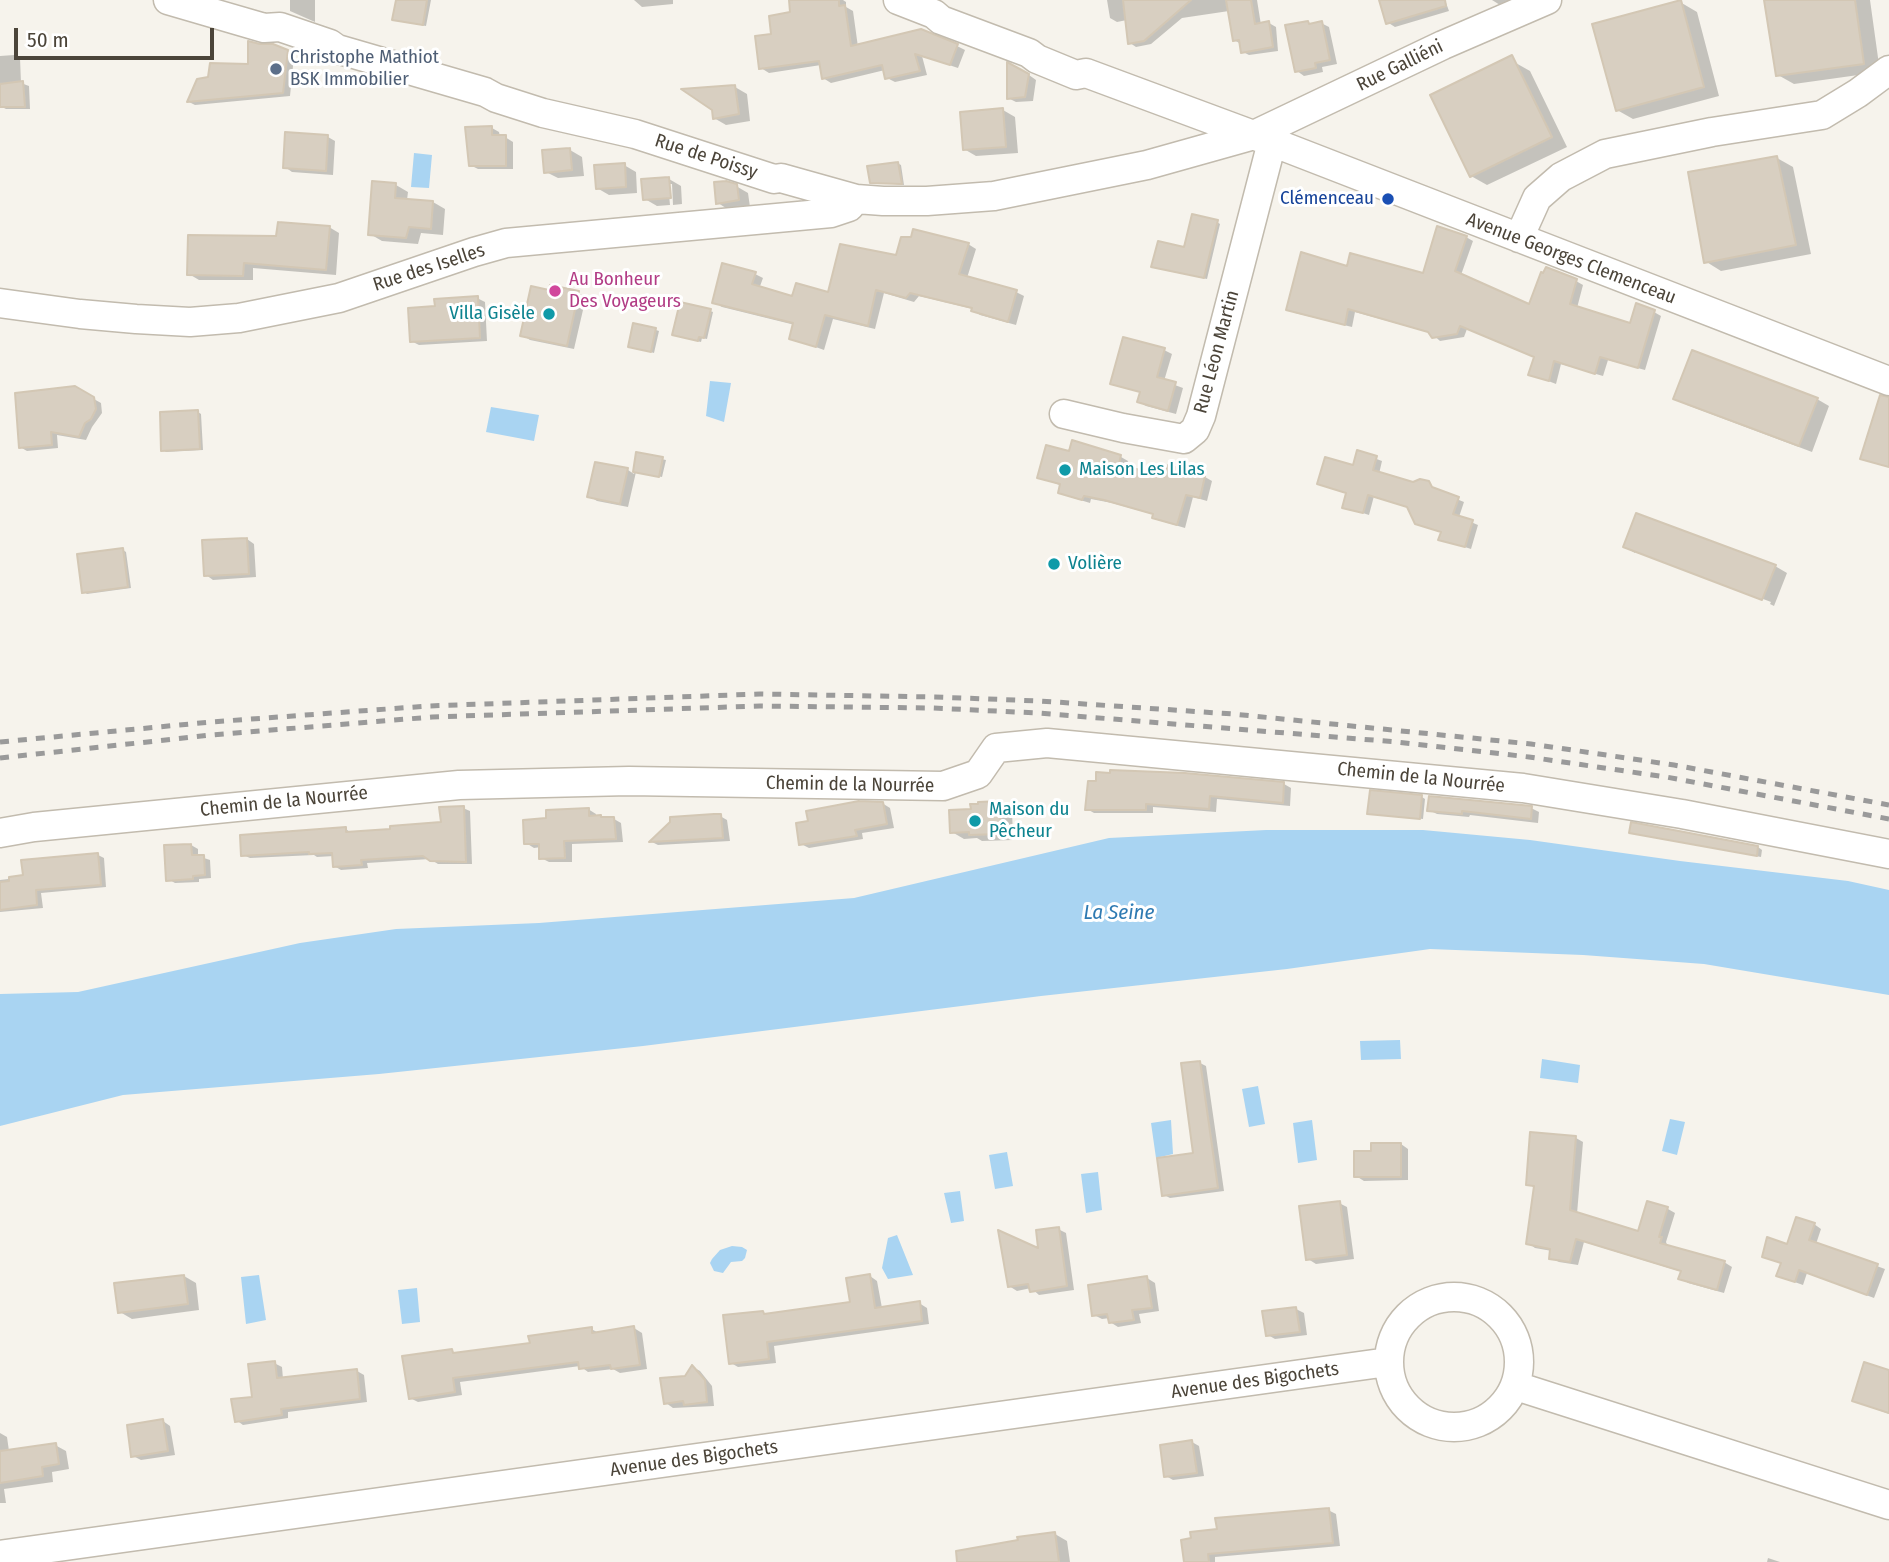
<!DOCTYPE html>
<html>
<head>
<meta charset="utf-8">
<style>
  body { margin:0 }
  #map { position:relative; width:1889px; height:1562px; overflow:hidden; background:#f6f3ec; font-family:"Fira Sans Condensed",sans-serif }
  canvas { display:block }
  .scale { position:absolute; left:14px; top:28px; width:200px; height:32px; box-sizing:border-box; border:4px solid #4b4439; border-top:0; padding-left:9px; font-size:21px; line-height:24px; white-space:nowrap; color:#4b4439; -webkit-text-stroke:5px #fff; paint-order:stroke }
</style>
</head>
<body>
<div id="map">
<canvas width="1889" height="1562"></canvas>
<div class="scale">50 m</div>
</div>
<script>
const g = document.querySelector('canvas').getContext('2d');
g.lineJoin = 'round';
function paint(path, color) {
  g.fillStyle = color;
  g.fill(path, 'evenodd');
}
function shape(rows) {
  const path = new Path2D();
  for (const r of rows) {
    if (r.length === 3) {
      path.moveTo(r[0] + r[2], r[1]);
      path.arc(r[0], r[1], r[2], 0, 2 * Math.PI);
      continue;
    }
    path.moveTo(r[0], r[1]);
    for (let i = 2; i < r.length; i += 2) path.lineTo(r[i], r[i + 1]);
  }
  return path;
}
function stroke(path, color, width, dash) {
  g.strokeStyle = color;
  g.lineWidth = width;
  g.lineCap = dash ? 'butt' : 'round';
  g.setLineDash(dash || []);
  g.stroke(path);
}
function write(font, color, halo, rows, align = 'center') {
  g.font = font + ' "Fira Sans Condensed",sans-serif';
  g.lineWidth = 6;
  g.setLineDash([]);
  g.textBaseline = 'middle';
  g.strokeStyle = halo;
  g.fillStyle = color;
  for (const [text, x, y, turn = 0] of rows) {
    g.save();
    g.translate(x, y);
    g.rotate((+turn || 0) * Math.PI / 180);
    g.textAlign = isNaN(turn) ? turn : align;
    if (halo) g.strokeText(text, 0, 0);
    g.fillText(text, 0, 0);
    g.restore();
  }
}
paint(shape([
  [414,153,432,155,429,188,411,187],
  [710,381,731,383,724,422,706,416],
  [491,407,539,415,534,441,486,432],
  [1266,830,1423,830,1530,840,1680,861,1848,881,1889,890,1889,995,1704,964,1583,955,1430,949,1287,969,1041,996,643,1046,379,1074,123,1095,0,1126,0,994,78,992,300,943,396,929,539,923,854,898,1109,838],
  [1400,1040,1401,1059,1361,1060,1360,1041],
  [1542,1059,1580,1065,1578,1083,1540,1078],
  [1258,1086,1265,1124,1249,1127,1242,1089],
  [1670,1119,1685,1122,1677,1155,1662,1151],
  [1171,1120,1173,1154,1156,1158,1151,1123],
  [1312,1120,1317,1160,1298,1163,1293,1123],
  [1007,1152,1013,1186,995,1189,989,1155],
  [1098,1172,1102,1210,1086,1213,1081,1174],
  [960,1191,964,1221,951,1223,944,1193],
  [897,1235,913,1275,888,1279,882,1268,888,1238],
  [732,1246,742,1247,747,1250,745,1258,742,1261,731,1262,723,1273,714,1271,710,1263,712,1259,720,1250],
  [259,1275,266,1320,246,1324,241,1277],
  [417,1288,420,1322,402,1324,398,1290]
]), '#a9d4f2');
paint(shape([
  [290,0,315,0,315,22,290,11],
  [398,0,431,0,426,26,397,21],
  [634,0,673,0,673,4,642,7],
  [791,0,843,0,846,2,846,7,853,11,858,47,957,46,965,50,958,68,922,56,927,75,895,82,887,78,885,70,831,83,823,78,821,65,769,73,761,68,773,36,792,14],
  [1107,0,1257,0,1261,25,1269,23,1276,27,1278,51,1249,55,1243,52,1241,44,1234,40,1229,11,1182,18,1151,44,1136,47,1130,43,1127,20,1117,22,1110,18],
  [1381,0,1445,0,1449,11,1395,27,1387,22],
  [1492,0,1517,0,1500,5],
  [1766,0,1870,0,1880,72,1794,84,1778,75],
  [1680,2,1697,12,1719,96,1633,119,1617,110],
  [1308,23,1312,25,1321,23,1329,27,1337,64,1322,67,1323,72,1304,76,1297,71],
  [287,52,294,56,290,96,195,105,189,102,249,66],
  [14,55,20,58,21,83,29,86,30,109,6,109,0,106,0,56],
  [1514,62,1530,71,1567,147,1487,185,1471,176],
  [1029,75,1036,80,1033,101,1016,102,1008,98],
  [735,87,747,94,750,121,726,125,714,118],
  [1003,110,1015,117,1018,153,976,156,964,149],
  [492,128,499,132,500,137,505,137,513,142,513,169,478,169,470,165,467,129],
  [328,137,335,141,333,175,292,172,285,167],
  [570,150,582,157,584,176,558,178,546,172],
  [1777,158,1793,167,1811,254,1721,271,1705,261],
  [897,163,901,165,904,185,872,182],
  [624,165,636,172,637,193,609,195,597,188],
  [669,179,681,186,682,204,673,205,672,184,668,184,670,205,657,206,645,199],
  [374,183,396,185,408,192,407,200,433,202,445,209,443,235,421,233,418,244,382,241,370,234],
  [736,186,748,193,750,207,729,210,718,203],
  [1217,222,1220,224,1207,279,1156,268,1185,249],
  [329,227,339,233,336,275,253,268,253,280,199,280,189,274,278,238],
  [1466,237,1473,241,1461,275,1529,306,1576,281,1583,285,1577,308,1631,325,1654,312,1661,316,1645,370,1608,360,1603,376,1561,364,1556,384,1530,374,1535,357,1467,329,1464,337,1440,341,1431,333,1355,312,1352,327,1295,313,1288,309,1348,268,1425,276],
  [968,244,976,249,967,278,1016,292,1024,296,1016,325,980,315,973,309,919,296,914,302,884,293,875,329,833,319,824,350,791,338,795,325,722,307,714,302,755,274,763,278,759,289,793,298,829,294,897,257],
  [550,292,578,293,586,297,574,349,530,340,522,335],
  [477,298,485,302,487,341,419,345,411,341,437,308],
  [710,311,713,312,707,339,702,338,701,342,677,336],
  [656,330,659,331,654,353,630,346],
  [1164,350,1172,354,1164,381,1183,388,1176,414,1146,406,1139,402,1141,393,1112,383],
  [74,388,101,403,102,413,92,427,86,440,57,435,58,448,27,451,20,447],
  [1675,398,1817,399,1829,406,1812,452,1687,405],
  [198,412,201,414,203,450,166,452,163,450],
  [1073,442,1121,457,1128,461,1126,468,1165,479,1205,477,1212,481,1207,501,1193,497,1185,528,1161,521,1154,517,1155,515,1112,503,1091,499,1090,503,1067,496,1060,492,1062,486,1039,477,1071,453],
  [1358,452,1382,461,1379,474,1413,484,1428,483,1437,491,1464,502,1459,517,1478,525,1471,549,1440,539,1443,532,1409,507,1374,496,1369,515,1344,507,1348,493,1320,484,1354,467],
  [638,454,666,460,662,477,636,472,628,507,597,501,589,496,597,464,628,470,634,474],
  [247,539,254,544,256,577,213,580,206,575],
  [1625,547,1775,566,1787,573,1774,606,1770,604,1771,602,1635,550,1635,553],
  [123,550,126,552,131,588,87,594,84,592],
  [1284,784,1291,788,1290,806,1217,799,1216,812,1153,807,1153,813,1094,813,1087,809],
  [1422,797,1425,799,1423,819,1369,813],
  [882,803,890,808,894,828,862,833,863,839,809,848,801,844],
  [1000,803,1012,809,1013,840,982,841,977,838,964,839,952,832,973,811],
  [463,808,470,811,472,864,438,864,430,859,367,863,368,868,341,870,334,866,334,856,317,857,314,855,250,858,243,855,345,828,352,834,442,823],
  [1531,808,1539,812,1538,823,1470,815,1469,817,1437,814,1429,810],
  [588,809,596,814,596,817,614,819,621,823,623,842,572,844,572,862,549,862,541,858,541,847,534,848,526,843,548,819],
  [720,816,727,820,730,841,658,845,652,842],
  [1631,832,1758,847,1762,850,1761,857],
  [191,845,198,849,198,856,210,860,211,878,199,879,199,882,175,883,168,879],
  [98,855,104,858,106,887,41,893,43,908,0,912,0,880,25,877],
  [1200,1063,1206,1066,1224,1191,1170,1198,1164,1195,1195,1155],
  [1576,1138,1583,1142,1577,1214,1639,1233,1648,1203,1668,1209,1675,1213,1666,1242,1668,1247,1724,1262,1732,1267,1724,1293,1688,1283,1681,1278,1682,1272,1584,1242,1578,1265,1559,1262,1551,1258,1552,1251,1535,1248,1528,1243,1535,1188,1528,1184],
  [1401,1144,1408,1149,1408,1180,1364,1181,1356,1176,1373,1153],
  [1339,1203,1347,1207,1354,1259,1316,1264,1308,1259],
  [1814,1224,1821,1229,1816,1244,1885,1269,1874,1298,1807,1273,1803,1285,1786,1279,1779,1275,1782,1264,1764,1257,1788,1246],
  [1058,1229,1066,1233,1074,1290,1039,1295,1031,1288,1017,1291,1009,1286],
  [184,1276,196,1283,199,1310,132,1319,120,1312],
  [870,1276,877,1281,882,1308,919,1303,927,1308,929,1324,774,1346,776,1363,738,1367,731,1363,763,1312,768,1315,852,1304],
  [1147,1278,1155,1283,1159,1311,1139,1314,1141,1323,1118,1327,1110,1322,1110,1318,1102,1319,1094,1315],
  [1296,1309,1304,1313,1307,1335,1275,1339,1268,1335],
  [634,1328,642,1333,647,1369,620,1373,613,1369,588,1372,580,1366,460,1382,462,1395,418,1402,410,1398,452,1351,458,1354,532,1345,591,1329,599,1333],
  [274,1363,282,1367,283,1379,357,1371,364,1375,367,1402,288,1412,288,1418,243,1425,236,1420,254,1398],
  [693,1367,700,1371,712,1386,714,1406,673,1408,666,1403],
  [1889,1372,1889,1414,1854,1401],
  [163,1421,170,1426,175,1455,141,1460,133,1456],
  [0,1433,7,1437,9,1451,55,1445,66,1451,69,1469,52,1472,53,1482,4,1489,6,1503,0,1503],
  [1192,1442,1199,1446,1204,1476,1173,1480,1166,1476],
  [1328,1510,1336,1514,1340,1546,1215,1557,1215,1562,1186,1562],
  [1055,1534,1067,1541,1070,1562,986,1562],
  [1768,1558,1780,1562,1767,1562]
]), '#0003');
const building = shape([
  [396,0,427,0,423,25,392,20,396,0],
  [789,0,839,0,839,6,845,5,851,46,921,29,958,44,950,65,915,54,920,71,885,79,882,65,822,79,819,61,759,69,755,36,771,34,769,16,790,12,789,0],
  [1123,0,1191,0,1144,41,1128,44,1123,0],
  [1226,0,1251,0,1255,24,1269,21,1273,47,1241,53,1239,40,1233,41,1226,0],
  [1379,0,1445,0,1446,6,1386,24,1379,0],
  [1681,0,1704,87,1616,111,1592,24,1681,0],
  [1764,0,1855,0,1864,64,1776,76,1764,0],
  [1308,21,1309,24,1322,21,1330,60,1315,63,1316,68,1295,72,1285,25,1308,21],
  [248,41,260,44,273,44,288,50,283,93,187,102,197,79,208,77,210,63,248,64,248,41],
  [1512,55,1552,137,1470,177,1430,95,1512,55],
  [1007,62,1029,74,1025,97,1007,99,1007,62],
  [23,81,25,107,0,107,0,84,23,81],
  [735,85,739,114,713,119,712,110,681,89,735,85],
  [1003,108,1006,147,963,150,960,112,1003,108],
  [492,126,492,135,506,135,506,166,469,166,465,127,492,126],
  [285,132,328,135,326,171,283,168,285,132],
  [570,148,572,170,544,173,542,150,570,148],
  [1777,156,1796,245,1704,263,1688,172,1777,156],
  [898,162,902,184,870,183,867,166,898,162],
  [625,163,626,187,596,189,594,165,625,163],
  [669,177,671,198,643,200,641,179,669,177],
  [372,181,396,183,395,198,433,201,431,229,409,227,406,238,368,235,372,181],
  [726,181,737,184,739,200,716,204,714,182,726,181],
  [1192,214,1218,220,1204,278,1151,267,1158,241,1184,247,1192,214],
  [278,222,330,226,326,270,244,263,243,276,187,275,188,235,276,236,278,222],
  [1437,226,1467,236,1455,271,1529,304,1541,272,1543,273,1546,267,1577,279,1570,304,1630,323,1636,303,1655,310,1638,368,1600,357,1595,374,1554,361,1549,381,1528,375,1534,357,1460,326,1457,334,1432,338,1428,332,1348,309,1345,325,1286,310,1301,252,1347,266,1350,253,1423,273,1437,226],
  [913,229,969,243,959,274,1017,290,1008,322,971,311,972,308,910,293,906,298,876,290,868,326,825,315,816,347,789,339,793,323,712,303,722,263,756,272,752,284,792,296,796,283,828,292,840,244,896,255,901,237,911,237,913,229],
  [550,285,579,291,567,346,520,336,531,286,549,290,550,285],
  [478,296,480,338,410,342,408,308,435,306,434,299,478,296],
  [680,302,711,309,704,338,699,337,698,341,672,335,680,302],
  [633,323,656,328,651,352,628,347,633,323],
  [1123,337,1165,348,1157,377,1176,382,1168,411,1137,402,1140,392,1110,384,1123,337],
  [1692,350,1818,398,1799,446,1673,399,1692,350],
  [75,386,94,397,96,409,91,419,85,423,79,437,51,432,52,445,19,448,15,393,75,386],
  [1880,395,1889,397,1889,467,1860,459,1880,395],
  [198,410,200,449,161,451,160,412,198,410],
  [1072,440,1121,455,1119,464,1164,477,1168,465,1205,476,1200,498,1186,495,1177,525,1152,518,1153,514,1104,500,1084,496,1082,500,1058,493,1060,484,1037,478,1046,445,1069,451,1072,440],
  [1357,450,1377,456,1373,470,1413,482,1420,479,1429,481,1432,487,1459,497,1453,514,1473,520,1465,547,1438,540,1441,532,1415,524,1407,507,1368,495,1363,513,1342,508,1346,493,1317,484,1325,457,1353,465,1357,450],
  [636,452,663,457,659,477,633,472,636,452],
  [595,462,628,468,620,504,587,497,595,462],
  [1636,513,1776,565,1762,600,1623,547,1636,513],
  [247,538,249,574,204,576,202,540,247,538],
  [123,548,128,587,82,593,77,554,123,548],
  [1110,770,1185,773,1284,782,1283,803,1210,796,1209,809,1146,804,1146,810,1085,810,1088,781,1096,781,1096,772,1110,773,1110,770],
  [1370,790,1422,795,1420,819,1367,814,1370,790],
  [1429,796,1532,806,1531,819,1462,811,1462,814,1427,811,1429,796],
  [859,801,883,802,887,824,855,830,857,836,799,845,796,823,808,821,806,811,859,801],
  [1000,801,1001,834,969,835,969,832,950,833,949,810,971,809,970,804,978,804,978,802,1000,801],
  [464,806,466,862,430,861,423,856,361,860,362,865,333,867,332,853,309,854,309,852,241,856,240,835,346,827,346,832,390,829,390,826,441,822,439,807,464,806],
  [589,808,589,816,601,815,601,817,614,817,616,839,564,841,565,858,539,859,539,844,524,844,523,820,546,818,546,810,589,808],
  [714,814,721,814,723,838,649,842,670,822,670,817,714,814],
  [1631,822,1758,846,1757,856,1629,833,1631,822],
  [191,844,192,855,204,855,205,875,193,876,193,879,166,881,164,845,191,844],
  [98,853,101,885,36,890,37,905,0,910,0,882,9,881,9,877,23,875,21,860,98,853],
  [1200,1061,1218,1188,1162,1196,1157,1158,1193,1153,1181,1063,1200,1061],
  [1530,1132,1576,1136,1570,1210,1638,1231,1647,1201,1668,1207,1659,1237,1662,1237,1660,1243,1725,1261,1717,1290,1678,1279,1681,1271,1576,1239,1570,1262,1549,1259,1550,1249,1526,1244,1534,1186,1526,1185,1530,1132],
  [1371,1143,1401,1143,1401,1177,1354,1177,1354,1151,1371,1151,1371,1143],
  [1340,1201,1347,1255,1306,1260,1299,1206,1340,1201],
  [1796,1217,1815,1223,1809,1240,1878,1264,1867,1295,1799,1270,1795,1282,1776,1276,1781,1263,1762,1257,1767,1237,1787,1244,1796,1217],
  [1059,1227,1067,1286,1030,1292,1028,1284,1008,1287,998,1230,1038,1248,1036,1230,1059,1227],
  [870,1274,875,1308,920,1301,922,1321,767,1342,769,1359,729,1364,723,1315,763,1311,764,1314,850,1302,846,1278,870,1274],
  [184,1275,188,1304,118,1313,114,1283,184,1275],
  [1147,1276,1152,1308,1132,1310,1134,1320,1109,1323,1107,1314,1092,1316,1088,1285,1147,1276],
  [1296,1307,1300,1332,1266,1336,1262,1311,1296,1307],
  [634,1326,640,1365,611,1369,610,1365,579,1369,578,1362,453,1378,455,1392,409,1399,402,1356,452,1349,453,1353,530,1343,528,1336,592,1327,592,1333,634,1326],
  [275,1361,277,1378,357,1369,360,1399,281,1409,282,1415,235,1422,231,1399,252,1397,248,1364,275,1361],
  [1864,1362,1889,1370,1889,1413,1852,1401,1864,1362],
  [692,1365,705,1380,707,1402,684,1405,683,1401,664,1404,660,1378,685,1376,692,1365],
  [163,1419,168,1451,131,1457,127,1425,163,1419],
  [1192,1440,1197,1473,1164,1477,1160,1445,1192,1440],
  [56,1443,59,1464,42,1467,43,1476,0,1483,0,1451,56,1443],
  [1329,1508,1333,1543,1208,1554,1209,1562,1184,1562,1181,1540,1191,1538,1190,1532,1217,1529,1215,1518,1329,1508],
  [1055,1532,1059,1562,957,1562,956,1551,1018,1540,1017,1537,1055,1532]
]);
paint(building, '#d8cfc1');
stroke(building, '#d3c7b4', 2);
const minor = shape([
  [168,0,264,28,280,27,330,44,337,49,485,92,496,98,543,113,635,134,774,179,781,178,856,199,883,201,927,201,994,196,1147,165,1254,135,1443,45,1547,0],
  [898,0,934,14,941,20,1029,53,1037,59,1076,75,1086,73,1272,142,1889,381],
  [1519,238,1537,198,1561,177,1605,154,1712,132,1822,115,1858,93,1889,70],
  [0,303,80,314,136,319,190,322,239,318,339,298,474,252,506,243,831,213,849,207,856,199],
  [1064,414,1123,428,1184,439,1195,430,1201,416,1272,142],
  [0,833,34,827,459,785,629,781,943,786,978,774,996,748,1047,743,1523,788,1682,814,1889,854],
  [1454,1362,65],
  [1516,1386,1889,1505],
  [0,1555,1388,1362]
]);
stroke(minor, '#c2bbae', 31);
stroke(minor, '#fff', 28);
stroke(shape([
  [0,742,211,722,428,706,760,694,935,697,1040,701,1233,714,1531,744,1674,765,1889,805],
  [0,758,211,735,432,717,760,706,932,708,1038,713,1397,742,1529,757,1666,777,1889,819]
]), '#9a9a9a', 5, [9, 9]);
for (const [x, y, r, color] of [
  [276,69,7,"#5c6f8a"],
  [1388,199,7,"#1a4fb4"],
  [555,291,7,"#d1479c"],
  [549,314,7,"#0f9aa8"],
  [1065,470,7,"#0f9aa8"],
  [1054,564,7,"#0f9aa8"],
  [975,821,7,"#0f9aa8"]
]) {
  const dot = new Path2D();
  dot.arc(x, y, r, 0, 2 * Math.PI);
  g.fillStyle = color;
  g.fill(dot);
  stroke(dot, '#fff', 2.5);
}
write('19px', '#4e5e75', '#fff', [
  ["Christophe Mathiot",290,58],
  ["BSK Immobilier",290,80]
], 'left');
write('19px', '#4b4439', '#fff', [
  ["Rue Galliéni",1400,66,-26],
  ["Rue de Poissy",706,157,18],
  ["Avenue Georges Clemenceau",1571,259,21],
  ["Rue des Iselles",429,268,-18],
  ["Rue Léon Martin",1217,352,-75],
  ["Chemin de la Nourrée",1421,778,6],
  ["Chemin de la Nourrée",850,785,1],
  ["Chemin de la Nourrée",284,802,-6],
  ["Avenue des Bigochets",1255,1381,-8],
  ["Avenue des Bigochets",694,1459,-8]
]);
write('19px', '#164399', '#fff', [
  ["Clémenceau",1374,199]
], 'right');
write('19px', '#b23c85', '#fff', [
  ["Au Bonheur",569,280],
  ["Des Voyageurs",569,302]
], 'left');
write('19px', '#0d838f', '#fff', [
  ["Villa Gisèle",535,314,"right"],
  ["Maison Les Lilas",1079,470],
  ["Volière",1068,564],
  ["Maison du",989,810],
  ["Pêcheur",989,832]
], 'left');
write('italic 21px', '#2e7ab2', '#fff', [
  ["La Seine",1119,913]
]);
</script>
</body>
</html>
